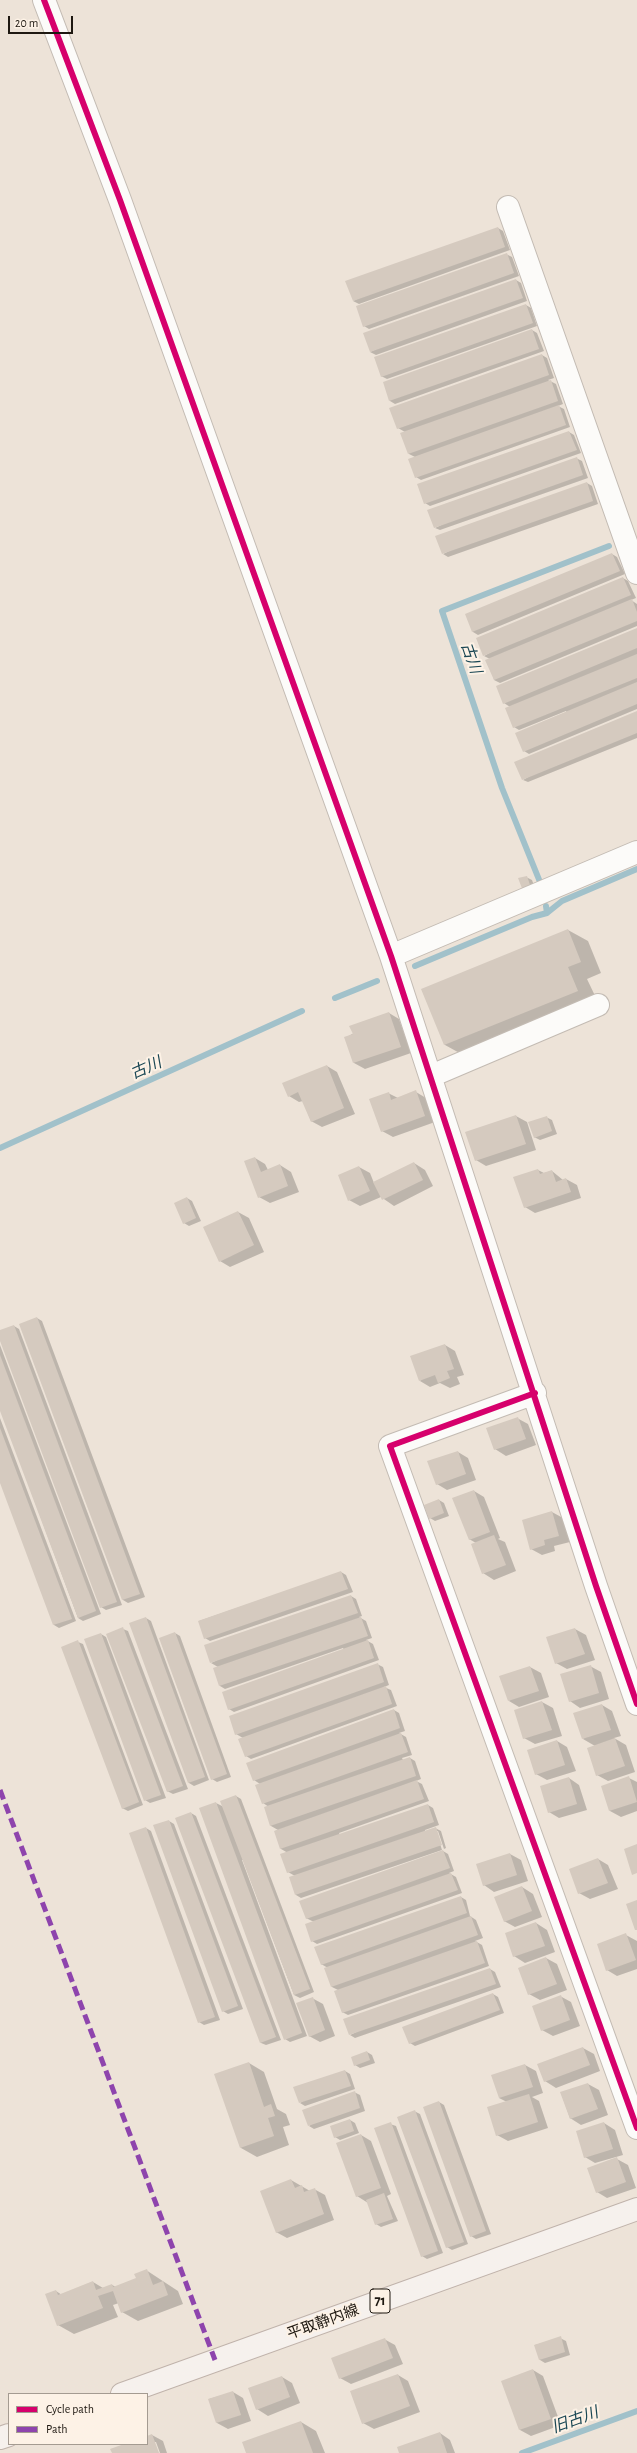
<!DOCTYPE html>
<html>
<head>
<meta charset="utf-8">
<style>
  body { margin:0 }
  #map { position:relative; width:637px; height:2453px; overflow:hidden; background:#ede3d8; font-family:"Alegreya Sans",sans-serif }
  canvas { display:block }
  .legend { position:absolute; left:8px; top:2393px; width:140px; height:52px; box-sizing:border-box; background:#fdf2e6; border:1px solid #a49b91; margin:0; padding:5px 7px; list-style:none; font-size:12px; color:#1e1811 }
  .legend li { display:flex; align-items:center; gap:8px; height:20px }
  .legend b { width:20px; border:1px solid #a49b91 }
  .scale { position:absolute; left:8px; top:16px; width:65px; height:18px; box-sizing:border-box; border:2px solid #1e1811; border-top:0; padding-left:5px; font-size:12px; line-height:14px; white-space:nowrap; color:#1e1811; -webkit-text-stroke:3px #fdf2e6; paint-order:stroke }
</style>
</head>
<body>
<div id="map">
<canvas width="637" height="2453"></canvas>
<ul class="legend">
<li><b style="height:5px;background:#d6006c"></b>Cycle path</li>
<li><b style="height:5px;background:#8e44ad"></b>Path</li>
</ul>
<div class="scale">20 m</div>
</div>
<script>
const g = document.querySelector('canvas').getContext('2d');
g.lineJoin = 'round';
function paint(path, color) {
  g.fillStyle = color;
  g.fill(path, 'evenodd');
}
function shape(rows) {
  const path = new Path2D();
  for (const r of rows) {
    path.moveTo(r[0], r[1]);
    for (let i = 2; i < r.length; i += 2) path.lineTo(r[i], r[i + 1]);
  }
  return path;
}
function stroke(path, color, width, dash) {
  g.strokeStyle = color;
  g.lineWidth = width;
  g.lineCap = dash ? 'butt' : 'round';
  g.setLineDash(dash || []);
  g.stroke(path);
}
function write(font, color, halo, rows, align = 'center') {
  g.font = font + ' "Alegreya Sans","Noto Sans JP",sans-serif';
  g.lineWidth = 4;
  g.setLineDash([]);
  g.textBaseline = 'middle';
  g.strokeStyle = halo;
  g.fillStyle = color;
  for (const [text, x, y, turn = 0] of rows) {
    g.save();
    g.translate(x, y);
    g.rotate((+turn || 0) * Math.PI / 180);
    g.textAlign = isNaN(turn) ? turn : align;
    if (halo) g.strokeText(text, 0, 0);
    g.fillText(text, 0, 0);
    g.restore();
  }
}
paint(shape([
  [498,228,503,231,510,250,359,304,353,301],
  [506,254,512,257,519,276,369,329,364,326],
  [516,280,521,283,527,301,376,355,370,352],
  [526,305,531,308,537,326,387,379,381,376],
  [532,330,537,333,544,351,395,404,390,401,384,383],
  [542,355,547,358,554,378,548,380,556,384,563,404,558,406,564,409,570,427,421,480,416,477,415,457,409,454,405,432,398,428],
  [569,432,574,435,581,453,430,506,425,503],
  [576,458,582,461,588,478,440,530,435,528],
  [587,483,592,486,598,504,448,557,443,554],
  [612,554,617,557,625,574,478,635,473,632,466,615],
  [623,578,628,581,636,598,631,600,637,604,637,626,500,683,494,680,490,659,484,656],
  [637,629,637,709,529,754,524,751,567,713,566,711,519,730,514,727,510,707,504,703],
  [637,712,637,738,528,782,523,780],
  [526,877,532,880,536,891,529,893],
  [568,930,588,941,601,973,587,979,598,1002,465,1056,445,1045,422,990],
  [389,1013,399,1019,411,1053,365,1069,354,1063,345,1038],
  [327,1066,337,1072,355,1114,322,1127,311,1121,303,1101,299,1102,289,1096],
  [416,1092,426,1098,435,1122,393,1137,382,1131,388,1093,398,1098],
  [516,1116,527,1122,536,1150,486,1166,476,1160],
  [546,1117,552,1120,557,1134,540,1140,534,1137],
  [255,1158,265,1164,268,1170,280,1165,291,1172,299,1192,270,1203,259,1197],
  [414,1163,425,1170,433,1186,394,1206,381,1197,360,1206,349,1200,359,1167,370,1173,374,1183],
  [538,1170,544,1173,552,1171,563,1180,566,1179,577,1185,581,1198,535,1213,525,1207],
  [187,1198,192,1201,201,1221,189,1226,184,1223],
  [238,1212,249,1218,264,1252,230,1267,220,1261],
  [37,1318,42,1321,145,1597,128,1603,123,1600,21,1324],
  [14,1326,19,1329,122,1605,106,1610,101,1607,0,1338,0,1332],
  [0,1345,101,1614,83,1621,78,1618,0,1408],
  [445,1345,455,1351,464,1375,457,1377,460,1384,450,1388,440,1383,430,1387,420,1381],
  [0,1418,76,1621,59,1628,54,1625,0,1480],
  [517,1418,528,1424,536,1445,506,1456,495,1449],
  [458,1452,468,1458,476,1480,447,1490,437,1484],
  [474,1491,484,1497,500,1538,498,1539,505,1542,516,1571,494,1580,483,1573,476,1543,469,1539],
  [439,1500,444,1503,449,1516,435,1521,430,1518],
  [552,1512,563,1518,570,1542,554,1546,555,1551,542,1555,531,1549],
  [341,1572,346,1575,353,1592,210,1641,205,1638,199,1621],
  [351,1596,356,1599,362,1616,359,1617,366,1621,372,1638,366,1640,373,1644,379,1660,234,1712,229,1709,344,1650,343,1648,225,1689,220,1686,218,1667,211,1663],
  [146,1618,151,1621,209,1780,194,1786,189,1783],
  [123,1629,128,1631,188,1789,173,1794,167,1791],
  [575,1629,586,1635,595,1660,567,1669,556,1663],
  [175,1633,180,1636,231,1777,217,1782,212,1779],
  [101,1634,106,1637,166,1798,150,1803,145,1800],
  [78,1642,83,1644,143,1805,128,1811,122,1808],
  [377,1664,383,1667,389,1685,384,1687,391,1690,397,1706,251,1759,246,1756,243,1738,236,1734],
  [590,1666,601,1672,609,1699,580,1708,570,1701],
  [530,1667,541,1673,549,1697,519,1707,509,1701],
  [542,1702,553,1708,562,1736,535,1744,524,1738],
  [602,1705,612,1711,621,1736,614,1738,626,1745,635,1772,608,1781,597,1775,595,1746,583,1739],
  [394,1710,399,1713,405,1731,399,1733,406,1737,412,1755,402,1758,403,1760,410,1758,415,1761,421,1779,416,1781,422,1784,429,1801,339,1833,340,1835,428,1805,433,1808,439,1825,425,1830,425,1832,435,1828,441,1831,446,1848,444,1849,438,1831,436,1831,442,1850,301,1898,296,1895,295,1876,288,1872,288,1853,281,1849,275,1831,278,1830,271,1826,265,1808,269,1807,263,1803,260,1784,254,1780],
  [557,1741,567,1747,576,1771,547,1780,536,1774],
  [569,1778,579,1785,587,1810,559,1818,549,1812],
  [629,1778,637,1782,637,1811,621,1817,610,1811,602,1787],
  [236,1796,241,1799,314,1992,300,1998,294,1995,243,1860,242,1860,307,2036,290,2042,285,2039,216,1803,224,1807],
  [191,1813,196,1816,281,2040,266,2045,261,2043],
  [169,1821,174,1824,243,2009,228,2014,223,2011],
  [146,1828,151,1831,220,2020,204,2025,199,2022],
  [443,1851,448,1854,454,1871,449,1873,456,1877,462,1893,317,1944,312,1941,314,1922,306,1918],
  [510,1854,521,1860,528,1881,494,1892,484,1885],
  [598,1859,608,1865,618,1889,590,1899,579,1893],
  [522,1887,533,1894,542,1917,515,1927,504,1921],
  [461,1897,466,1900,470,1916,476,1920,483,1938,475,1941,482,1945,489,1966,348,2015,342,2012,338,1990,332,1987,325,1969,328,1968,321,1964],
  [536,1923,547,1930,555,1952,525,1963,514,1956],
  [626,1935,637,1941,637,1969,617,1976,607,1970],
  [546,1958,557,1964,567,1990,540,2000,529,1994],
  [490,1969,495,1972,501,1987,355,2038,350,2035],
  [493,1994,498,1997,504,2013,415,2046,410,2043],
  [560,1996,571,2002,580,2026,553,2036,542,2030],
  [312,1998,323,2004,335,2036,320,2042,309,2036],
  [583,2048,594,2054,600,2071,556,2088,545,2081],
  [367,2052,372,2055,375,2063,360,2068,355,2065],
  [249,2063,264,2072,277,2109,286,2114,290,2125,283,2127,289,2145,257,2157,241,2148],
  [525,2065,536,2071,543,2093,532,2097,539,2101,548,2128,508,2141,497,2135,507,2102,499,2098],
  [345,2071,350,2074,355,2089,305,2106,300,2103],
  [588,2084,599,2090,608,2115,581,2125,570,2118,561,2093],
  [354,2092,360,2095,365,2111,314,2129,309,2126],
  [439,2102,444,2105,491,2234,476,2239,471,2236],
  [414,2111,420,2114,468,2244,452,2250,447,2247],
  [350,2120,355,2123,359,2133,340,2140,335,2137],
  [604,2123,615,2130,623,2155,595,2163,585,2157],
  [390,2124,396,2126,443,2253,427,2259,422,2256],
  [361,2135,371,2141,391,2194,387,2196,398,2221,381,2227,376,2224,368,2203,357,2196],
  [617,2159,628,2165,636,2188,607,2198,597,2192],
  [291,2180,310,2191,314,2189,325,2195,334,2220,287,2238,276,2232],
  [146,2270,178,2291,183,2304,138,2321,122,2312,119,2303,113,2305,118,2317,74,2334,58,2325,56,2291,62,2295,93,2282,103,2288,112,2285,116,2287,137,2279],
  [560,2338,566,2341,570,2355,545,2363,540,2360,535,2345],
  [384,2339,395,2345,403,2364,351,2384,340,2378],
  [533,2370,543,2376,561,2425,531,2436,520,2430],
  [398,2375,408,2381,420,2412,374,2429,363,2423],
  [282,2377,292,2383,300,2403,268,2416,257,2409],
  [233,2392,243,2398,251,2421,228,2429,217,2423,209,2399],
  [301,2422,316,2431,325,2453,247,2453],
  [440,2433,450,2440,455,2453,401,2453],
  [152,2435,163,2441,167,2453,160,2453,156,2442,154,2442,158,2453,113,2453,127,2444,147,2444,147,2437]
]), '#0003');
stroke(shape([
  [540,882,502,788,442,611,609,546],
  [547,913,562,901,637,869],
  [415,966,532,917,547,913,546,906],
  [335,998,377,981],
  [0,1148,302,1011],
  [522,2453,637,2411]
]), '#a1c1ca', 6);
paint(shape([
  [498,227,505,247,353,301,345,281],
  [507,253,514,273,363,327,356,306],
  [516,279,523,298,370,352,363,333],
  [526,304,533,323,381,377,374,357],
  [532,329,539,349,389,401,383,382],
  [542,354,549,375,397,429,389,408],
  [551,380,558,401,408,454,400,433],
  [559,405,566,425,415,478,408,459],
  [569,431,577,450,424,504,417,484],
  [577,457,583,475,434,528,427,510],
  [587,482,593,501,442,554,435,536],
  [612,553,620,571,472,632,465,614],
  [623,577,631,595,483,656,476,638],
  [632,599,637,612,637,621,494,680,485,660],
  [637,628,637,648,503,704,496,686],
  [637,654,637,678,513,728,505,708],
  [637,682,637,704,523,752,515,733],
  [637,711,637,733,522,780,514,762],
  [527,876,531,888,523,891,518,878],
  [568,929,581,962,568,967,578,991,444,1045,421,989],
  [389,1012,401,1047,353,1063,344,1037,353,1034,349,1026],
  [327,1065,344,1108,311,1122,298,1092,288,1097,282,1083],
  [416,1090,425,1116,381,1132,369,1099,389,1092,391,1100],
  [516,1115,526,1144,475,1161,465,1132],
  [547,1116,552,1131,534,1138,528,1122],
  [255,1157,261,1172,280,1164,288,1186,258,1198,244,1161],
  [414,1162,423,1180,382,1200,373,1182],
  [359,1166,370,1191,348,1201,338,1175],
  [538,1169,540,1174,552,1170,556,1182,566,1178,571,1192,524,1208,513,1177],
  [187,1197,196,1218,183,1224,174,1203],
  [238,1211,254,1245,219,1262,203,1227],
  [37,1317,140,1594,122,1600,19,1324],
  [14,1325,117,1602,100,1608,0,1341,0,1330],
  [445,1344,454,1369,447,1371,450,1378,438,1383,435,1375,419,1381,410,1356],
  [0,1355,96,1611,78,1618,0,1411],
  [518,1417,526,1439,494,1450,486,1428],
  [0,1428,72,1619,53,1625,0,1483],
  [458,1451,466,1474,436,1485,427,1461],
  [474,1490,490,1532,469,1540,452,1498],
  [439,1499,444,1513,429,1519,424,1505],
  [552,1511,559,1536,544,1540,545,1545,530,1550,522,1520],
  [494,1535,506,1565,482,1574,471,1544],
  [341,1571,348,1589,204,1639,198,1621],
  [351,1595,358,1613,210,1663,204,1645],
  [146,1617,205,1777,188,1783,129,1623],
  [361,1617,368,1636,219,1686,213,1668],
  [123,1627,183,1786,167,1792,106,1634],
  [575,1628,585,1654,555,1664,546,1637],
  [175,1632,227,1774,211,1780,159,1638],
  [101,1633,161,1795,144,1801,84,1639],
  [78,1640,139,1802,122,1809,61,1647],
  [368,1640,374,1658,228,1710,222,1692],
  [378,1663,384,1682,235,1735,229,1716],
  [591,1665,599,1693,569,1702,560,1674],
  [530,1666,539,1691,508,1701,499,1676],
  [386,1686,392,1704,245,1757,238,1739],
  [542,1701,552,1730,523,1739,514,1710],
  [602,1704,611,1730,582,1739,573,1713],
  [394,1709,400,1728,253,1781,246,1763],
  [401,1733,408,1752,262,1804,255,1785],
  [615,1738,625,1766,596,1776,587,1748],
  [557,1740,565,1765,535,1775,527,1750],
  [410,1757,416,1776,270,1826,264,1807],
  [629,1776,637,1802,609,1811,601,1786],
  [569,1777,577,1804,548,1813,540,1786],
  [417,1780,424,1799,280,1849,274,1831],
  [236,1795,310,1989,294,1995,220,1801],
  [216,1802,302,2033,284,2040,199,1808],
  [428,1804,434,1822,287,1873,280,1854],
  [191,1812,276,2037,260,2043,175,1818],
  [169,1820,238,2006,222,2012,153,1825],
  [146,1827,215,2017,198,2023,129,1833],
  [436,1827,442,1845,295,1895,289,1877],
  [637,1844,637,1873,632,1875,624,1849],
  [443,1850,450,1868,306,1919,299,1901],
  [510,1853,517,1875,483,1886,476,1864],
  [598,1858,608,1883,578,1894,569,1869],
  [451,1873,458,1890,311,1942,305,1924],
  [522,1886,532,1911,504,1922,494,1897],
  [461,1896,467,1913,321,1965,314,1947],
  [637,1900,637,1930,635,1930,626,1904],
  [471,1916,478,1935,331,1987,324,1968],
  [536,1922,545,1946,513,1957,505,1933],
  [626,1933,636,1960,606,1971,597,1944],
  [477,1941,485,1963,342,2013,334,1991],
  [546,1957,557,1984,528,1995,518,1968],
  [490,1968,496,1984,349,2035,343,2019],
  [493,1993,500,2010,409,2044,402,2027],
  [561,1995,570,2020,541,2031,532,2006],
  [313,1997,325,2030,309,2037,296,2003],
  [583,2047,590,2065,544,2082,537,2064],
  [367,2051,370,2060,354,2066,351,2057],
  [249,2062,264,2107,271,2104,275,2116,268,2118,274,2136,240,2148,214,2074],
  [525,2064,533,2087,499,2098,491,2075],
  [345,2070,351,2086,299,2103,293,2087],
  [588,2083,598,2109,570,2119,560,2092],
  [355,2091,360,2108,308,2126,302,2110],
  [529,2094,538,2122,496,2136,487,2107],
  [439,2101,486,2231,470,2237,423,2107],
  [415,2110,464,2242,446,2248,397,2117],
  [350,2119,354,2131,334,2138,330,2126],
  [391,2122,438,2251,421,2257,374,2128],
  [604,2122,613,2149,584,2158,576,2131],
  [361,2134,381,2188,356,2197,336,2143],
  [617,2157,626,2182,596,2193,587,2168],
  [291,2179,295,2188,302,2185,304,2192,315,2188,324,2214,276,2233,260,2191],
  [384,2193,393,2219,375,2225,366,2200],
  [147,2269,153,2285,163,2281,168,2295,121,2313,113,2291,98,2296,103,2308,57,2326,45,2294,56,2290,58,2295,93,2281,96,2290,112,2284,113,2287,136,2278,134,2274],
  [561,2336,565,2352,539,2360,534,2345],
  [385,2338,393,2358,339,2379,331,2358],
  [533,2369,551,2419,519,2430,501,2381],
  [398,2374,410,2406,362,2424,350,2391],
  [282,2376,290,2397,256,2410,248,2388],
  [233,2391,241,2415,216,2423,208,2399],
  [301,2421,313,2453,246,2453,242,2442],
  [440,2432,447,2453,399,2453,397,2447],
  [152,2434,159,2453,112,2453,110,2449,124,2444,147,2444,147,2436]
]), '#d5cabf');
const minor = shape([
  [44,0,120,200,391,956,596,1586,637,1704],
  [508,207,637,573],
  [391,956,637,852],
  [431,1076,598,1005],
  [535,1393,390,1446,637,2128]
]);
const major = shape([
  [122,2394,637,2209],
  [0,2438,9,2435]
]);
stroke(minor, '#c3bbb3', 24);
stroke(major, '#c0b3ab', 24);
stroke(minor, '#fcfbf9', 22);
stroke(major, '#f6f1ed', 22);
stroke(shape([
  [0,1790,215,2360]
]), '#8e44ad', 5, [10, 5]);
stroke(shape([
  [44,0,120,200,391,956,596,1586,637,1704],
  [535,1393,390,1446,637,2128]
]), '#d6006c', 6);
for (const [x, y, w] of [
  [380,2301,20]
]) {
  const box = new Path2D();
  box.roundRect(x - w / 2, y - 12, w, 24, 3);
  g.fillStyle = '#fdf2e6';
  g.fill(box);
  stroke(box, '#1e1811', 1);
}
write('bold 14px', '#1e1811', null, [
  ["71",380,2301]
]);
write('15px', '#1e1811', '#fdf2e6', [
  ["平取静内線",323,2322,-20]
]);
write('italic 16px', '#1b4754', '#fdf2e6', [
  ["古川",471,658,71],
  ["古川",146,1068,-24],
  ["旧古川",575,2420,-20]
]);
</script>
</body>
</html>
